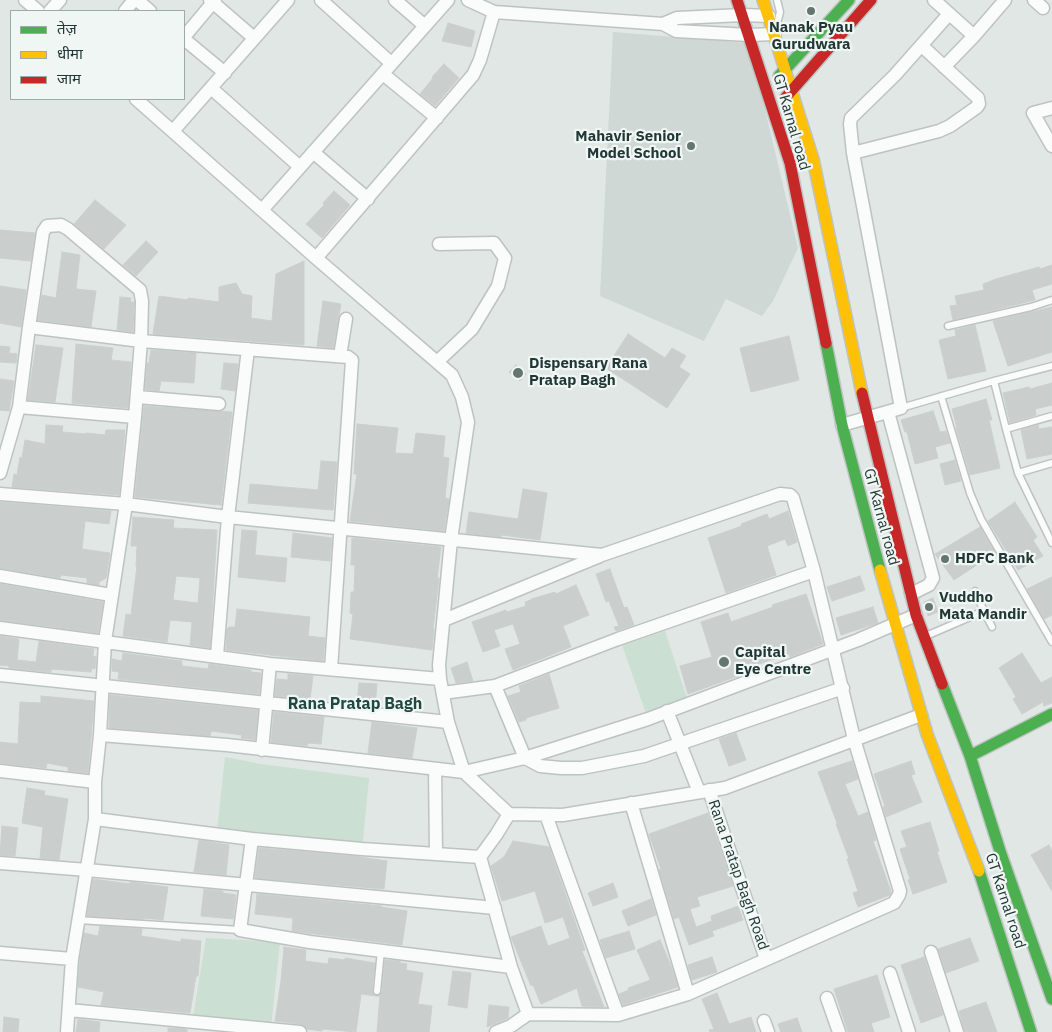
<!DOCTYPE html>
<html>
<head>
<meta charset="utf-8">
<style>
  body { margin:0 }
  #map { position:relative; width:1052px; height:1032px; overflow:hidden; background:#e1e7e4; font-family:"IBM Plex Sans","Noto Sans Devanagari",sans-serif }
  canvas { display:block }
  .legend { position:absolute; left:10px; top:10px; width:175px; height:90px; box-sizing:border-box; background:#eff6f3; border:1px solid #9daaa7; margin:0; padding:6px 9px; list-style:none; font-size:15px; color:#213734 }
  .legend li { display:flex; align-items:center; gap:10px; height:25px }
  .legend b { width:25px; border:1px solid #9daaa7 }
</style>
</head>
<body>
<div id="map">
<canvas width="1052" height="1032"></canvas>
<ul class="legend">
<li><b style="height:6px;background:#4caf50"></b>तेज़</li>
<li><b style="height:6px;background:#ffc107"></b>धीमा</li>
<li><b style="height:6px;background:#c62828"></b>जाम</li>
</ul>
</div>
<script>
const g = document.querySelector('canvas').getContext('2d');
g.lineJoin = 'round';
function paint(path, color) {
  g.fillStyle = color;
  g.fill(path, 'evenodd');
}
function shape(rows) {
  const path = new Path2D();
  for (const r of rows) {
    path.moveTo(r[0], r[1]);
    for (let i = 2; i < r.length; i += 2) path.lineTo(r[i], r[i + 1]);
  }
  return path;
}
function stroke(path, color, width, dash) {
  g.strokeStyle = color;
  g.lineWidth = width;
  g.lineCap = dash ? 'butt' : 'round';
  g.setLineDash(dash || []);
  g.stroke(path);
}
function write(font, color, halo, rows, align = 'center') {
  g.font = font + ' "IBM Plex Sans",sans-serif';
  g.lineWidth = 4.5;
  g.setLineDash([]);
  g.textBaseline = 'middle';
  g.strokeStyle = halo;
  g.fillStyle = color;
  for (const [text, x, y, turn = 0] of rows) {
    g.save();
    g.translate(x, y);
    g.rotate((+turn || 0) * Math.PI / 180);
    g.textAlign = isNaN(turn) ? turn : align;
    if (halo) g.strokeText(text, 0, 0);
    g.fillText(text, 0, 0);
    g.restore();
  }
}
paint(shape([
  [613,32,749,43,798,248,773,301,762,316,726,299,704,341,600,296]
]), '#cfd8d4');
paint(shape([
  [665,631,689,704,648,719,622,645],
  [225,757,261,764,369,778,362,851,216,840],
  [206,938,280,942,271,1028,192,1023]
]), '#cbdfd3');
const building = shape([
  [448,23,475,31,471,47,442,41,448,23],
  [444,64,459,78,435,106,420,94,433,78,432,77,444,64],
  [334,191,350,205,322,238,306,224,324,205,323,203,334,191],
  [95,200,126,225,104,249,74,224,95,200],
  [0,230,35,233,31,261,0,258,0,230],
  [146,241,158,252,136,276,123,265,146,241],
  [62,252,80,255,76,289,96,291,91,327,38,320,42,295,56,298,62,252],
  [304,261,304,345,153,334,159,296,188,300,188,298,219,302,219,287,236,283,242,294,252,296,251,318,272,321,276,274,304,261],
  [1052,265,1052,284,1032,290,1035,300,953,320,950,306,957,305,955,296,984,290,983,284,996,279,1039,267,1040,269,1052,265],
  [0,286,26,290,21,327,0,323,0,286],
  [120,297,131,298,130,302,134,302,133,332,117,330,120,297],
  [323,301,341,304,333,348,317,346,323,301],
  [1052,307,1052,352,1008,366,993,321,1052,307],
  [975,325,986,371,948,379,939,340,956,336,955,330,975,325],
  [628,334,665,358,672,348,686,356,679,367,690,374,667,408,606,368,628,334],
  [789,336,799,380,751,392,740,348,789,336],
  [76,344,113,348,111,360,131,362,128,408,72,403,76,344],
  [36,345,63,348,55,402,28,400,36,345],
  [0,346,10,347,9,353,17,354,16,363,0,362,0,346],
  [151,350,196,353,194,383,161,381,159,391,145,389,147,363,149,363,151,350],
  [224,363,238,364,235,391,221,389,224,363],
  [516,365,526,374,520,381,509,372,516,365],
  [0,379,14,381,9,411,0,410,0,379],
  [1052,383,1052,405,1035,409,1036,415,1010,423,1003,393,1029,387,1030,389,1052,383],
  [986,399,992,420,989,420,1000,468,970,475,956,428,957,428,952,409,986,399],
  [144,406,232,412,221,505,135,497,144,406],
  [933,411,940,432,946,431,950,443,935,447,938,458,915,464,907,432,905,432,901,420,933,411],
  [357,424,398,428,395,453,413,454,416,433,445,436,443,457,449,458,445,498,449,499,444,531,350,521,357,474,354,474,357,424],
  [46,425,63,426,62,432,86,434,86,433,105,435,106,430,125,430,119,495,12,487,14,474,17,475,20,457,22,458,25,440,45,444,46,425],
  [1038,425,1039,429,1052,427,1052,454,1027,459,1021,430,1038,425],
  [955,460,961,481,945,485,940,464,955,460],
  [321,461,337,462,333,510,248,503,250,484,318,490,321,461],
  [523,489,547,493,540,540,502,535,501,537,466,533,469,512,518,519,523,489],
  [0,502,111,511,109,524,85,521,82,549,110,553,106,578,99,582,99,585,87,583,87,578,61,575,60,578,0,568,0,502],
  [1015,502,1037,537,1033,540,1043,556,1018,570,988,521,1015,502],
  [788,511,797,542,788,546,785,539,767,546,776,575,726,593,708,538,742,526,741,524,767,514,769,519,788,511],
  [133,517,174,520,173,528,217,530,210,648,190,645,192,622,170,620,167,642,123,636,126,614,131,615,137,566,136,566,137,546,131,546,133,517],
  [176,576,200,578,198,603,173,600,176,576],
  [980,527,995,553,954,580,935,554,980,527],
  [242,530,257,531,255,555,287,558,285,582,238,577,242,530],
  [293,533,332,538,330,561,291,557,293,533],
  [352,538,441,547,437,578,439,578,433,629,434,629,432,650,350,639,353,614,350,613,351,592,354,592,355,565,351,565,352,538],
  [610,569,624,608,627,607,634,625,616,631,614,627,619,626,609,601,606,602,596,574,610,569],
  [860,576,865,590,832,601,827,587,860,576],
  [1052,577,1052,615,1044,619,1027,589,1052,577],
  [0,584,103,602,98,633,0,620,0,584],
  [576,585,589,615,563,626,571,647,513,670,505,649,520,644,513,624,494,630,500,646,483,652,472,622,506,610,507,612,526,606,525,602,531,600,531,599,555,592,556,594,576,585],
  [806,594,823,644,790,657,789,654,747,668,749,672,688,694,680,666,712,657,701,622,728,613,731,622,773,607,772,605,806,594],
  [933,598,938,612,928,616,924,602,933,598],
  [873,607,878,623,841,635,836,618,873,607],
  [237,609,310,617,308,636,325,638,323,661,226,650,227,629,229,627,235,627,237,609],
  [0,636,19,639,17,660,36,662,39,641,94,649,93,656,96,657,95,669,92,668,91,672,51,669,51,672,9,668,9,666,0,665,0,636],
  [123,653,182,661,182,666,208,669,209,664,251,670,251,672,261,673,259,694,118,679,119,672,112,671,112,659,122,661,123,653],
  [1022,653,1041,683,1052,677,1052,703,1044,706,1043,702,1022,714,1013,699,1016,697,999,668,1022,653],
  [467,662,473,681,456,683,451,668,467,662],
  [288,674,313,676,310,699,275,696,277,679,288,680,288,674],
  [549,674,559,708,526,718,526,720,519,722,508,696,521,692,519,686,549,674],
  [359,683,377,684,375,706,357,704,359,683],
  [110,695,258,710,255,740,241,738,242,735,211,731,210,736,109,728,110,695],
  [41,696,94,701,88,773,68,771,68,767,47,763,46,768,0,763,0,742,18,744,20,702,41,703,41,696],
  [274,712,324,717,321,744,308,743,307,746,271,742,274,712],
  [372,722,417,728,412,758,368,753,372,722],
  [736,733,746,760,729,766,719,739,736,733],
  [852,761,858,779,845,784,858,816,868,812,876,840,873,841,891,892,890,895,858,907,853,893,858,891,847,859,849,859,836,824,837,823,818,772,852,761],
  [911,761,915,774,911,775,922,802,886,817,883,807,885,806,874,774,911,761],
  [27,788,45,791,44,795,68,799,59,860,40,858,43,827,22,823,27,788],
  [708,813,733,886,697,897,700,906,690,909,696,927,712,921,711,916,738,906,743,920,712,931,714,936,689,945,679,917,674,919,659,870,661,869,649,834,708,813],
  [930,822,939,851,937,852,947,882,913,894,908,880,910,879,900,849,907,847,901,831,930,822],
  [2,826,18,828,15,856,0,855,2,826],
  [199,840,229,845,226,875,194,872,199,840],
  [513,841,549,847,585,950,582,951,604,1007,582,1006,577,988,541,1004,533,985,531,986,511,937,541,926,548,946,570,938,563,917,545,923,535,891,502,901,491,866,504,857,513,841],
  [1049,845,1052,851,1052,891,1031,855,1049,845],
  [259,848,353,856,387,861,384,889,255,878,259,848],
  [93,879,130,884,130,882,168,887,163,920,144,918,144,919,87,916,93,879],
  [613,883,618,897,593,906,588,893,613,883],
  [204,889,223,891,223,893,236,895,233,919,201,916,204,889],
  [257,894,382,906,381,907,407,911,402,945,292,931,293,918,255,914,257,894],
  [651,899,656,915,628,926,622,911,651,899],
  [100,926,142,929,141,936,181,942,181,939,201,941,198,976,196,976,190,1013,101,1005,104,992,78,987,80,960,84,933,98,936,100,926],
  [629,931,635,949,606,958,600,940,629,931],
  [970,938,979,961,946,973,938,949,970,938],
  [660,940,671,966,678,987,623,1005,619,994,629,990,628,988,648,981,650,979,637,950,660,940],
  [284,947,306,950,305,961,328,964,329,958,345,960,345,958,375,963,372,991,376,996,361,994,356,1032,322,1029,322,1031,307,1029,301,1024,275,1021,281,981,284,947],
  [712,957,717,972,692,980,688,965,712,957],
  [924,957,943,1015,921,1023,901,965,924,957],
  [385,960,400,961,400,963,407,964,406,970,423,973,418,1004,432,1006,429,1032,377,1032,380,996,376,996,379,995,382,992,385,960],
  [453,971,471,973,467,1008,448,1005,453,971],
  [877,975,890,1017,871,1023,874,1032,848,1032,834,989,877,975],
  [717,993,729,1024,751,1017,756,1032,710,1032,709,1030,714,1029,702,999,717,993],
  [986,1002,997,1032,965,1032,959,1011,986,1002],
  [489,1005,509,1007,508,1018,487,1027,489,1005],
  [4,1017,19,1019,18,1032,3,1032,4,1017],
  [797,1018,802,1032,781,1032,778,1024,797,1018],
  [78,1019,100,1022,99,1032,76,1032,78,1019],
  [168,1028,187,1029,187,1032,168,1032,168,1028]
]);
paint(building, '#cacfcd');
stroke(building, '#cad0cd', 1);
const lane = shape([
  [776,28,780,12,777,0],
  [948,326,1031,307,1052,300],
  [994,381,1052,366],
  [941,396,970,493,981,519,1052,642],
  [901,408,994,381,1006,429,1052,416],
  [1006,429,1018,473,1052,543],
  [1018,473,1052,463],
  [984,611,992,627],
  [926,636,984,611,975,591],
  [78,920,240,930],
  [377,991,381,950]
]);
const street = shape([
  [25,0,38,11],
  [137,0,150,11],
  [210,0,254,38],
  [321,0,391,63],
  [395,0,425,26],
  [468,0,494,12,663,24,676,31,749,35,775,34],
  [934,0,974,36,1005,0],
  [1034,0,1043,8],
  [50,11,60,0],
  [125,11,134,0],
  [663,24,677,18,743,15,769,16],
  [184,37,215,0],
  [184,39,225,73],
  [944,67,974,36],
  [383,74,437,118],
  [211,88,300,167],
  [136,99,316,258,452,375,462,397,468,422,451,540,439,665,440,679,448,722,464,772,509,814,563,815,725,788,921,715],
  [1052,108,1033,113,1052,146],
  [173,131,288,0],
  [313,152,368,199],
  [853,153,939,131,950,126,977,107,979,104,978,98,922,46],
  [262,210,448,0],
  [316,258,473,75,480,60,494,12],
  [29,327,43,232,47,226,61,225,68,229,140,290,142,301,141,341,348,357,352,360,331,669],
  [340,356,346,319],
  [437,362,472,329,498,286,505,258,494,243,439,244],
  [138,397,219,404],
  [888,412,933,578,929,585,911,594],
  [842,425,901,408,853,153,850,124,851,118,895,75,949,14],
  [0,473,19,407,29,327,141,341,135,417,19,407],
  [0,494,126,504,228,517,602,555,780,494,790,495,793,498,814,571,854,739,900,891,899,895,894,903,688,994],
  [0,576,111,595],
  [444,620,600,556],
  [0,628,270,664,440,679],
  [217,656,228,517,248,349],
  [0,675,448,722],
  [495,686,525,758,540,766,561,768,582,768,644,756,843,688],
  [443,693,495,686,618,639,814,571],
  [667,711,699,792],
  [100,735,105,641,126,504,135,417],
  [262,750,270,664],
  [435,769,436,853],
  [0,771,95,782],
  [709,790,766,959],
  [509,814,496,835,480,857,362,849,252,839,95,819,95,782,100,735,227,745,464,772,525,758,648,719,858,640,916,615],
  [252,839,240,930,310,942,511,967],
  [480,857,511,967,528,1014],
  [0,863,87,870,495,908],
  [931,952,957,1032],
  [0,953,72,959],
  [890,973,909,1032],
  [827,998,839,1032],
  [69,1010,300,1032],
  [618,1015,688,994,631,803],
  [764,1021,768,1032],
  [67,1032,72,959,95,819],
  [496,1032,511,1026,528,1014,618,1015,546,815]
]);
const fast = shape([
  [779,76,849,0],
  [826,343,842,425,880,570],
  [942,684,970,756,1000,851,1052,999],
  [970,756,1052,714],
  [979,871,1031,1032]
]);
const slow = shape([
  [763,0,813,159,862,393],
  [880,570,927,734,979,871]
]);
const jam = shape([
  [737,0,790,163,826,343],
  [786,97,871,0],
  [862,393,916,615,942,684]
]);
stroke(lane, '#bec3c1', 9);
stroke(street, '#bec3c1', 15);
stroke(fast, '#bec4c2', 14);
stroke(slow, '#bec4c2', 14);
stroke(jam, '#bec4c2', 14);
stroke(lane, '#fafbfb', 6);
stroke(street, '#fafbfb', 12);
stroke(fast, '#4caf50', 11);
stroke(slow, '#ffc107', 11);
stroke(jam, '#c62828', 11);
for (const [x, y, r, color] of [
  [811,11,5,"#647572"],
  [691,146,5,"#647572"],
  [518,373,6,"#647572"],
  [945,559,5,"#647572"],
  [929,607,5,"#647572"],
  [724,662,6,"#647572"]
]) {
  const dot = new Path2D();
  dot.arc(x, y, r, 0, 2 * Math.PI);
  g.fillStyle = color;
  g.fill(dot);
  stroke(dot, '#eff6f3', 2);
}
write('bold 15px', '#213734', '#eff6f3', [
  ["Nanak Pyau",811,28,"center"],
  ["Gurudwara",811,45,"center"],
  ["Mahavir Senior",681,137,"right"],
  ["Model School",681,154,"right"],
  ["Dispensary Rana",529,364],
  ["Pratap Bagh",529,381],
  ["HDFC Bank",955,559],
  ["Vuddho",939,598],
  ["Mata Mandir",939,615],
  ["Capital",735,653],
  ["Eye Centre",735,670]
], 'left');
write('15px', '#213734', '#eff6f3', [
  ["GT Karnal road",791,122,74],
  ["GT Karnal road",881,517,75],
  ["Rana Pratap Bagh Road",738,875,71],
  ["GT Karnal road",1005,901,72]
]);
write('bold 16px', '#1f4841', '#eff6f3', [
  ["Rana Pratap Bagh",355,704]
]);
</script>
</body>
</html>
